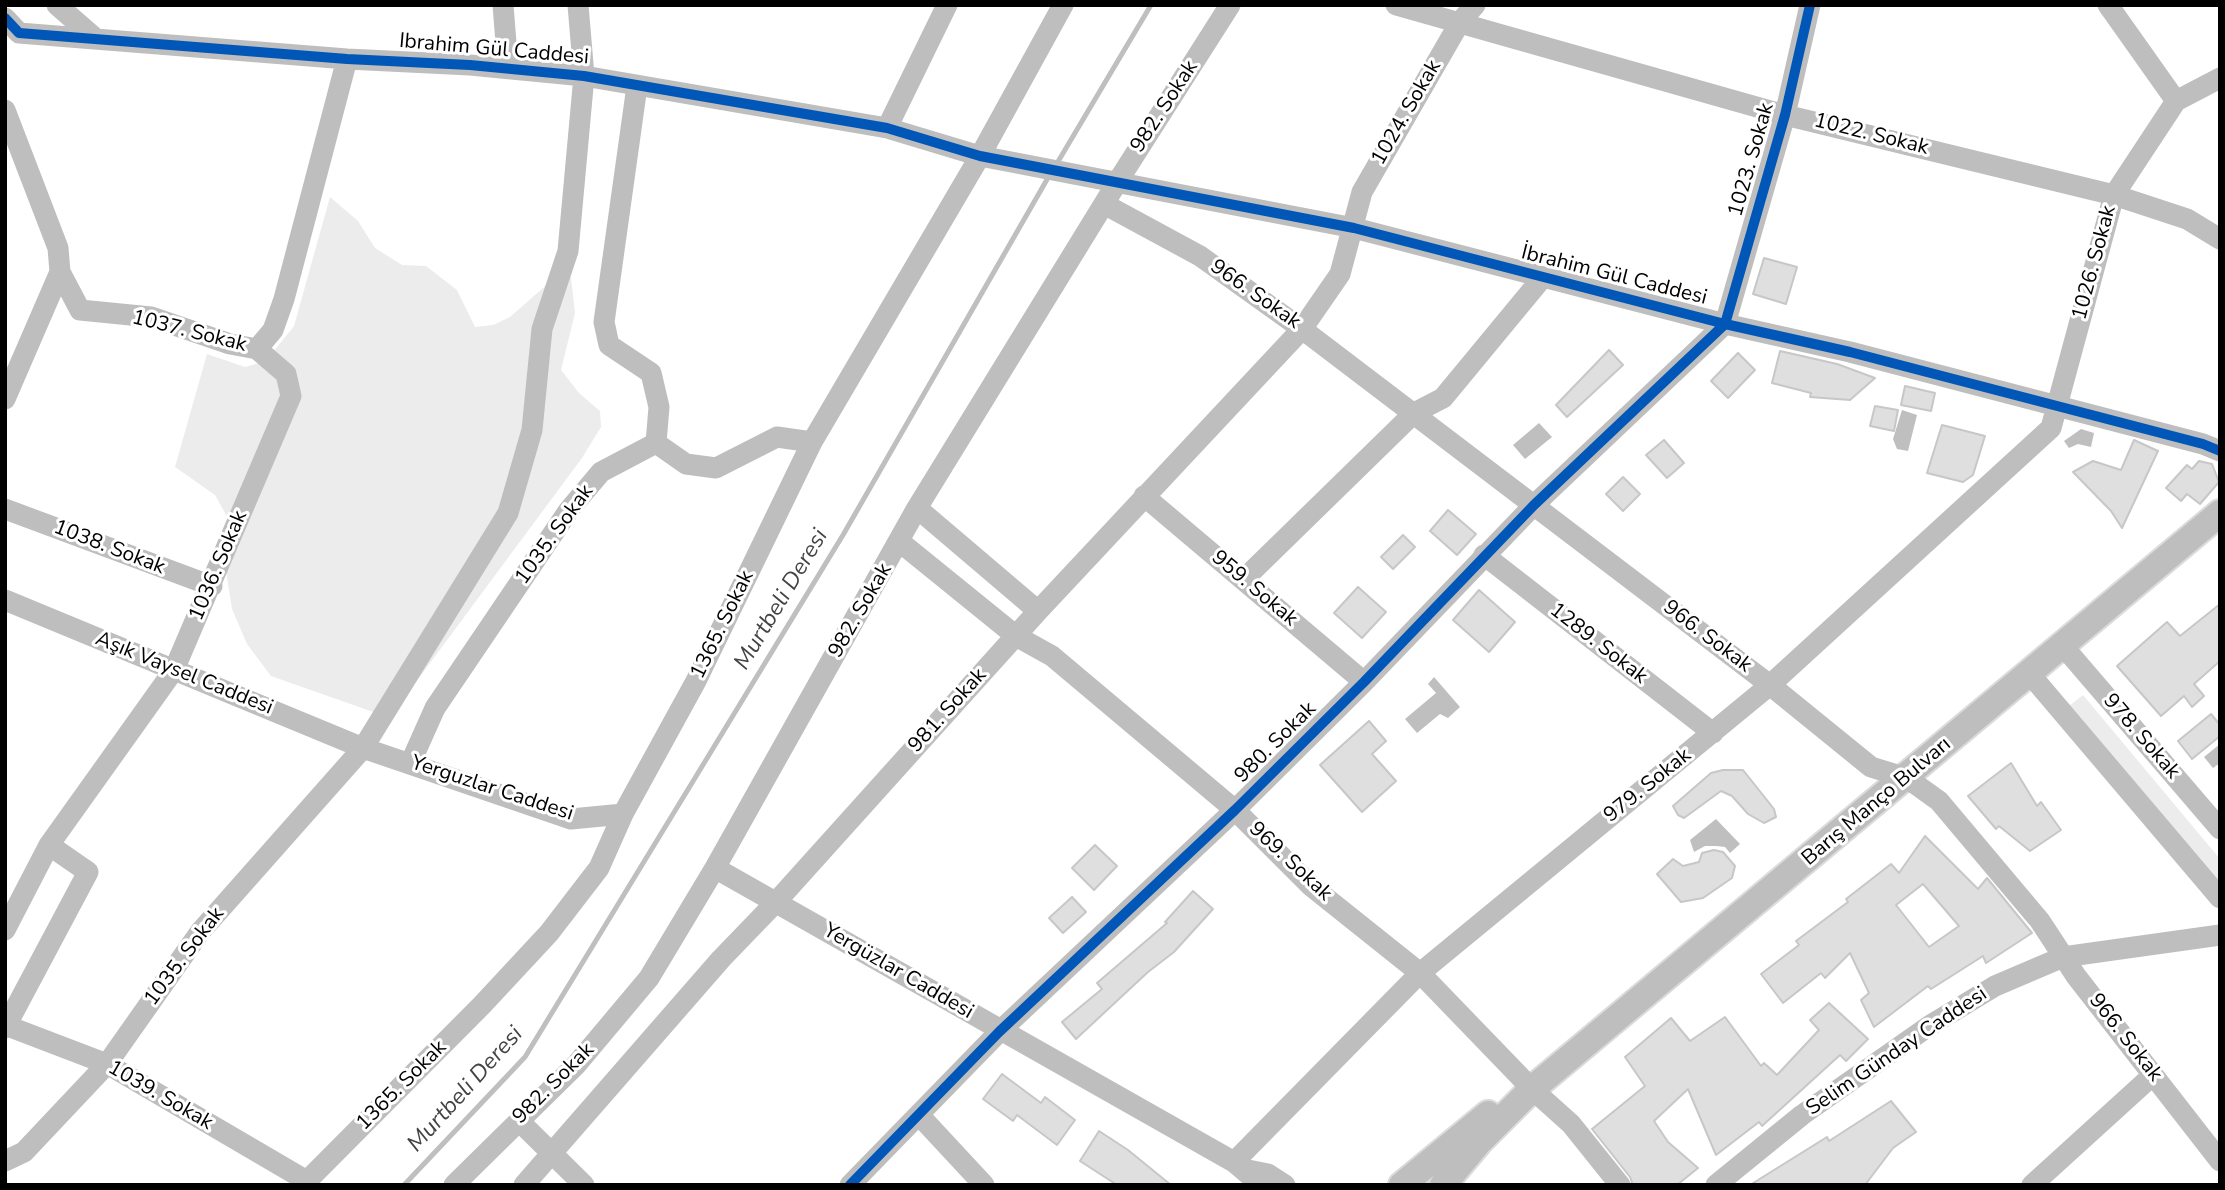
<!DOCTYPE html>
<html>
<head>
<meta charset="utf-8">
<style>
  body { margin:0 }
  #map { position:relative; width:2225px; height:1190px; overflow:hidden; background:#fff; font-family:"Nunito Sans",sans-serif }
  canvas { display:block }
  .frame { position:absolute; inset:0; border:7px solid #000; pointer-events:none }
</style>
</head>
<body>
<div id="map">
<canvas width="2225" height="1190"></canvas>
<div class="frame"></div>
</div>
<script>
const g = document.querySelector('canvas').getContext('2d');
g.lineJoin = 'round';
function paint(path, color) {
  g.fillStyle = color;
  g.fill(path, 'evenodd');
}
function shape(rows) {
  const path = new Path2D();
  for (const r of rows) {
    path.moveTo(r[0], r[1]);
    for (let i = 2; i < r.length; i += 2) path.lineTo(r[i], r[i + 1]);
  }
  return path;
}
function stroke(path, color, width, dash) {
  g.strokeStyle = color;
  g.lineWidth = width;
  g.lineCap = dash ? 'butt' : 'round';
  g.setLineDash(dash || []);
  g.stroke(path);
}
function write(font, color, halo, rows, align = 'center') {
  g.font = font + ' "Nunito Sans",sans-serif';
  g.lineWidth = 6;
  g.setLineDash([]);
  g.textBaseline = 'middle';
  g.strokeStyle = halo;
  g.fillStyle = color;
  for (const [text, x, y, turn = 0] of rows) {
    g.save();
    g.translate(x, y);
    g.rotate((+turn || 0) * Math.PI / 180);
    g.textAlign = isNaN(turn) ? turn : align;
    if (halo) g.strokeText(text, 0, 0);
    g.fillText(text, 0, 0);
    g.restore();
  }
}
paint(shape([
  [330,197,358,221,375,248,402,265,426,266,457,290,475,327,493,325,510,317,551,281,571,277,575,313,561,370,579,393,600,411,601,427,582,458,413,686,376,713,271,676,247,644,232,609,226,571,236,533,215,495,175,467,207,354,245,367,266,361,294,326],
  [2083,695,2220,859,2220,887,2069,706]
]), '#ececec');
paint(shape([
  [1902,410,1917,415,1908,451,1897,449,1893,439],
  [1539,423,1552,437,1525,459,1513,445],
  [2081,429,2094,433,2091,447,2078,444,2069,448,2064,441],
  [1434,677,1460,707,1448,718,1440,714,1417,733,1405,719,1436,693,1428,684],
  [2220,744,2220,763,2213,768,2204,757],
  [1716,819,1740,844,1730,853,1725,847,1716,846,1705,846,1694,852,1690,840]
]), '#bfbfbf');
stroke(shape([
  [1056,165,1151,5],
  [404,1185,525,1057,843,535,1049,176]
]), '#bfbfbf', 5);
const building = shape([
  [1764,258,1797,267,1786,304,1753,294,1764,258],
  [1609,350,1623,365,1567,417,1556,405,1609,350],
  [1780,351,1837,364,1875,378,1850,400,1810,397,1811,393,1772,383,1780,351],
  [1738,353,1755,370,1728,398,1711,381,1738,353],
  [1905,386,1935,393,1931,411,1901,405,1905,386],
  [1875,406,1898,410,1894,431,1870,426,1875,406],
  [1942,425,1985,436,1973,475,1963,482,1927,473,1942,425],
  [1664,440,1684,463,1667,478,1646,455,1664,440],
  [2134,440,2158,451,2122,528,2111,511,2073,472,2093,461,2121,470,2134,440],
  [2199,461,2212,464,2219,482,2200,504,2187,494,2181,501,2166,488,2187,465,2192,469,2199,461],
  [1623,477,1640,494,1623,511,1606,494,1623,477],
  [1448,510,1476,534,1457,555,1430,531,1448,510],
  [1403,535,1415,547,1393,569,1381,557,1403,535],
  [1358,587,1386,612,1362,638,1334,613,1358,587],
  [1479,590,1515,622,1489,652,1453,620,1479,590],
  [2220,604,2220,661,2194,684,2204,696,2192,707,2184,696,2161,716,2117,666,2167,622,2180,636,2220,604],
  [2211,714,2220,725,2220,736,2192,759,2178,741,2211,714],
  [1369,721,1386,741,1372,754,1396,781,1362,812,1320,765,1369,721],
  [2011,763,2037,806,2041,802,2061,830,2030,851,1999,826,1996,829,1968,796,2011,763],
  [1723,770,1743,770,1774,809,1776,817,1764,823,1748,814,1732,796,1721,791,1684,818,1678,815,1673,806,1711,773,1723,770],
  [1925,836,1978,889,1987,878,2032,933,1986,963,1983,956,1931,989,1928,986,1874,1027,1861,1000,1869,993,1850,953,1825,978,1821,973,1783,1003,1761,974,1799,945,1796,941,1848,902,1846,899,1891,864,1899,873,1925,836],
  [1923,884,1959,926,1929,947,1896,905,1923,884],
  [1095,845,1117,866,1094,890,1072,868,1095,845],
  [1714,850,1723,852,1735,866,1732,878,1703,898,1681,902,1657,874,1673,859,1683,866,1699,862,1702,853,1714,850],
  [1193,891,1213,909,1174,952,1148,972,1076,1039,1062,1022,1102,989,1097,983,1167,923,1165,922,1193,891],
  [1072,897,1086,912,1063,933,1049,918,1072,897],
  [1829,1003,1868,1039,1846,1061,1840,1055,1762,1126,1759,1122,1716,1155,1688,1089,1654,1121,1668,1142,1698,1168,1677,1185,1633,1185,1630,1177,1592,1129,1645,1086,1625,1057,1671,1018,1690,1041,1725,1017,1761,1066,1764,1063,1777,1075,1819,1030,1810,1020,1829,1003],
  [1002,1074,1041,1103,1045,1097,1075,1120,1057,1145,1017,1115,1013,1121,983,1099,1002,1074],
  [1891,1101,1916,1132,1893,1148,1865,1185,1750,1185,1827,1137,1829,1141,1891,1101],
  [1099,1131,1128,1150,1171,1185,1117,1185,1080,1161,1099,1131]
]);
paint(building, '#dfdfdf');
stroke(building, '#c7c7c7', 2);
const major = shape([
  [1402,1185,1488,1114],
  [1443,1185,1479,1142,1532,1089,2220,513]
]);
stroke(major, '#dbdbdb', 30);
stroke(shape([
  [57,5,96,39],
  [503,5,508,68],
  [1396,5,1785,115,2114,195,2187,219,2220,239],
  [2108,5,2176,101],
  [5,18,19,33,347,59,470,65,584,76,887,128,980,156,1354,228,1725,324,1850,352,2203,444,2220,451],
  [5,110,58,248,60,272,5,399],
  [887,128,947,5],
  [1104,204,1200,256,1302,329,1770,685,1871,767,1907,778,1939,801,2040,921,2076,976,2220,1161],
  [257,349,273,330,284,299,347,59],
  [656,443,686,464,716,468,777,437,812,442],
  [1144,496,1364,682],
  [917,508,1038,611],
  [5,509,212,586],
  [900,542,1016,636,1052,656,1235,810,1311,886,1420,973,1532,1089,1571,1124,1620,1185],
  [1484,555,1713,733],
  [1243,580,1414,413,1443,398,1543,277],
  [5,600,363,748,571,819,623,814],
  [2063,646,2220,829],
  [2029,673,2220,898],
  [410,764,435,708,569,510,601,472,656,443,659,407,651,373,609,345,604,322,637,86],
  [715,868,1234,1162,1261,1185],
  [5,930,49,845],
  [5,1025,107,1064,307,1181],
  [5,1028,88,872,49,845,174,670,291,396,286,374,257,349,230,344,151,317,80,310,60,272],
  [919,1115,984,1185],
  [519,1121,584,1185],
  [5,1161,24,1152,107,1064,200,932,363,748,508,513,532,430,542,329,568,251,584,76,578,5],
  [1234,1162,1420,973,1770,685,2051,428,2114,195,2176,101,2220,78],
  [1248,1170,1268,1174,1285,1185],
  [303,1185,482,1005,549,933,599,868,623,814,696,681,812,442,980,156,1063,5],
  [454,1185,576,1065,649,978,715,868,917,508,1118,181,1230,5],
  [524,1185,721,959,776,902,1038,611,1302,329,1340,274,1362,192,1460,22,1475,5],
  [850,1185,999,1032,1235,810,1364,682,1534,505,1725,324,1785,115,1810,5],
  [1716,1185,1802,1115,1929,1026,1995,986,2063,957,2220,935],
  [2032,1185,2153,1075]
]), '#bebebe', 21);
stroke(major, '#bebebe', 26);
stroke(shape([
  [5,18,19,33,347,59,470,65,584,76,887,128,980,156,1354,228,1725,324,1850,352,2203,444,2220,451],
  [850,1185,999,1032,1235,810,1364,682,1534,505,1725,324,1785,115,1810,5]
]), '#0057b8', 10);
write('21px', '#000', '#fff', [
  ["Ibrahim Gül Caddesi",494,50,5],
  ["982. Sokak",1165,107,-57],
  ["1024. Sokak",1407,113,-60],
  ["1022. Sokak",1871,135,14],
  ["1023. Sokak",1752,160,-74],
  ["1026. Sokak",2095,263,-75],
  ["İbrahim Gül Caddesi",1614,276,14],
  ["966. Sokak",1255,295,35],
  ["1037. Sokak",189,332,14],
  ["1035. Sokak",555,535,-54],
  ["1038. Sokak",109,548,21],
  ["1036. Sokak",219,566,-67],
  ["959. Sokak",1254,589,40],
  ["982. Sokak",861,611,-60],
  ["1365. Sokak",723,625,-64],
  ["966. Sokak",1707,637,37],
  ["1289. Sokak",1598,644,38],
  ["Aşık Vaysel Caddesi",184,674,22],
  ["981. Sokak",948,711,-48],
  ["978. Sokak",2141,737,49],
  ["980. Sokak",1276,743,-45],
  ["979. Sokak",1648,786,-39],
  ["Yerguzlar Caddesi",492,789,18],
  ["Barış Manço Bulvarı",1877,802,-40],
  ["969. Sokak",1290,862,43],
  ["1035. Sokak",185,957,-53],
  ["Yergüzlar Caddesi",898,972,30],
  ["966. Sokak",2125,1038,52],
  ["Selim Günday Caddesi",1897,1052,-34],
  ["982. Sokak",554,1084,-45],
  ["1365. Sokak",402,1086,-45],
  ["1039. Sokak",160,1096,30]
]);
write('italic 23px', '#444', '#fff', [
  ["Murtbeli Deresi",782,600,-59],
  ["Murtbeli Deresi",466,1090,-48]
]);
</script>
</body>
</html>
